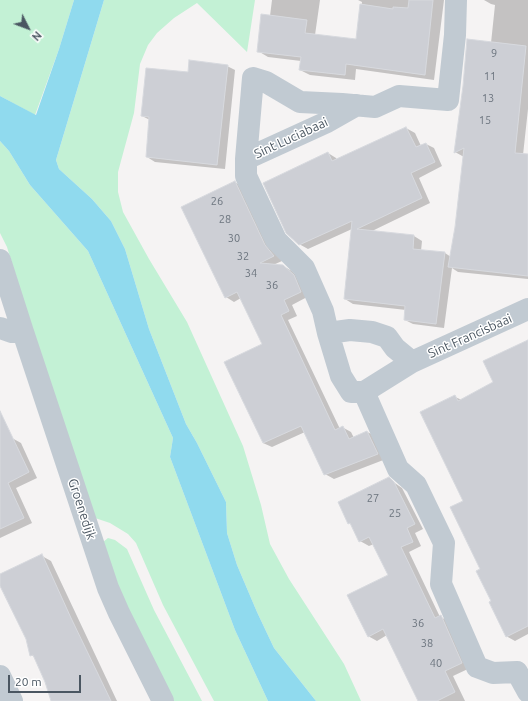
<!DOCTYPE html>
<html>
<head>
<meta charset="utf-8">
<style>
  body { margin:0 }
  #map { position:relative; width:528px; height:701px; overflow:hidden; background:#f5f3f3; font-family:Ubuntu,sans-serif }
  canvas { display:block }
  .north { position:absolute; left:8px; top:8px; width:40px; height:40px; -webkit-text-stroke:3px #fff; paint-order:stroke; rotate:132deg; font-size:11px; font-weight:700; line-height:16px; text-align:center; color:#4a5661 }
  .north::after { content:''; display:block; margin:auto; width:14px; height:18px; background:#4a5661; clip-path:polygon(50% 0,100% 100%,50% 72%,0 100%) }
  .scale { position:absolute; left:8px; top:675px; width:73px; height:18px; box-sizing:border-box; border:2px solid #4a5661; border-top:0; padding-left:5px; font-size:12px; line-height:14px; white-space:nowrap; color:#4a5661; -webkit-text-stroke:3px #fff; paint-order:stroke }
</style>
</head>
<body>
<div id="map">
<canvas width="528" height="701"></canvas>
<div class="north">N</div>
<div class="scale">20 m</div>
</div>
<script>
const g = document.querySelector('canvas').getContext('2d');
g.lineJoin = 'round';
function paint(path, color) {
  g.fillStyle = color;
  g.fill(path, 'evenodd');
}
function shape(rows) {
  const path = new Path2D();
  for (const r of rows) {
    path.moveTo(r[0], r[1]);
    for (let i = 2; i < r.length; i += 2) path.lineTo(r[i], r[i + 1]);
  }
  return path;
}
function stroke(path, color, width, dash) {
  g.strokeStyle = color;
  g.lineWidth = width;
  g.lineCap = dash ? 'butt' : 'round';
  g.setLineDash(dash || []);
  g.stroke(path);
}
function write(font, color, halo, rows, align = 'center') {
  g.font = font + ' Ubuntu,sans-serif';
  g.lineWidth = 3;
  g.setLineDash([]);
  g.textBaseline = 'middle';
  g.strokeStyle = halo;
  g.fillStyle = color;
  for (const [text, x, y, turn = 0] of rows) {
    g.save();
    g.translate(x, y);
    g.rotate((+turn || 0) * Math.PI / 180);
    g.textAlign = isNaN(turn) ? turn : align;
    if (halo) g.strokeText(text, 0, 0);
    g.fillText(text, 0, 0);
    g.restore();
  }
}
paint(shape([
  [0,0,74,0,59,49,35,115,0,96],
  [104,0,255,0,247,52,197,3,174,18,157,33,148,45,140,64,134,113,118,172,118,192,123,212,149,259,187,322,243,446,261,505,270,544,289,579,344,664,361,701,316,701,274,648,257,612,237,565,227,533,226,502,197,443,186,424,149,329,125,249,111,221,92,199,59,169,56,160],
  [0,141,9,151,30,185,88,251,173,438,170,457,235,630,268,701,214,701,163,605,136,543,128,534,110,523,95,518,33,331,7,247,0,233],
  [108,538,115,540,127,549,154,610,202,701,172,701,126,608,103,542]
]), '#c3f1d5');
paint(shape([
  [74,0,104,0,56,160,59,169,92,199,111,221,125,249,149,329,186,424,197,443,226,502,227,533,237,565,257,612,274,648,316,701,268,701,235,630,170,457,173,438,88,251,30,185,9,151,0,141,0,96,36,115,59,49]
]), '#90daee');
paint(shape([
  [272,0,320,0,315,35,357,40,362,2,358,0,444,0,434,80,356,69,355,80,310,75,300,70,301,61,268,57,258,51,270,16],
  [484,0,528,0,528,109,523,155,528,155,528,279,458,272,452,268,444,328,413,324,405,320,406,310,353,304,345,299,352,229,308,249,299,244,328,153,336,158,337,160,406,128,415,133,421,146,426,144,434,148,442,166,419,178,430,203,370,232,414,236,422,241,421,251,445,253,451,257,456,227,464,157,455,152,491,43,495,5,491,4],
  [227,66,235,70,225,169,155,162,147,157,150,120,142,116,189,74],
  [235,182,243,187,282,261,273,265,283,266,292,271,302,281,309,296,292,305,297,316,288,320,340,429,342,427,351,432,354,438,367,432,376,436,386,459,334,479,325,474,305,432,272,447,263,443,264,344,241,298,234,302,226,297],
  [528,340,528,634,515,641,506,636,492,602,482,569,464,502,455,397,462,400,495,383],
  [12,438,21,443,37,478,16,488,32,523,0,538,0,444],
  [389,479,402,488,423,529,415,533,421,546,409,552,440,617,449,621,470,668,453,676,465,701,419,701,387,635,377,641,368,636,389,576,374,544,369,546,360,541,353,525,349,523],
  [42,556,51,561,117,701,56,701,35,657,31,655,27,639,0,583,0,575]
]), '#0003');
const building = shape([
  [409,0,433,0,425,75,346,64,345,75,299,70,301,57,257,52,261,14,307,20,305,33,356,39,360,4,393,9,393,7,408,8,409,0],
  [467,39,526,46,515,153,528,154,528,276,448,267,455,227,464,148,454,153,463,86,467,39],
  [189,60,228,65,217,165,146,157,149,117,141,116,146,68,188,72,189,60],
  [406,127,416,147,426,143,435,162,411,173,422,198,357,229,414,235,413,249,445,252,436,324,404,320,405,306,344,299,352,221,299,245,286,233,263,183,328,152,332,161,406,127],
  [235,181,265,245,274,256,260,263,283,265,294,275,301,292,284,300,289,311,281,315,335,430,343,426,349,439,367,431,378,454,324,475,301,426,263,443,224,362,262,344,237,292,225,298,181,207,235,181],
  [528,340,528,626,506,637,489,602,491,601,476,571,480,569,450,507,463,501,420,412,455,395,458,401,493,382,483,361,528,340],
  [0,411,29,472,8,483,24,518,0,529,0,411],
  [389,477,394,482,415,524,407,528,413,542,401,547,435,618,441,615,462,663,445,671,455,692,437,701,418,701,383,629,368,637,347,595,388,575,369,537,359,542,350,523,348,524,338,502,389,477],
  [42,554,71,618,111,701,51,701,45,682,33,655,30,656,26,639,0,586,0,574,42,554]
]);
paint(building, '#cdcfd5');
stroke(building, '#d7d9de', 1);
stroke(shape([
  [357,105,327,122,246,159,253,78,266,82,300,102,342,104,375,107,399,96,448,100,455,35,456,0],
  [246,159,246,176,276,240,304,268,323,311,328,333,341,376,351,392,364,392,412,362,528,309],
  [0,260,23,332],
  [0,328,12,332,23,332,108,588,119,613,163,701],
  [328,333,350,330,372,332,387,337,395,348,412,362],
  [364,392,398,469,416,485,444,543,441,584,477,667,493,673,517,672,528,692],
  [0,676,12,701]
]), '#c1cad2', 22);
write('11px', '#6b747e', null, [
  ["9",494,53],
  ["11",490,76],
  ["13",488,98],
  ["15",485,120],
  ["26",217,201],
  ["28",225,219],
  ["30",234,238],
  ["32",243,256],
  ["34",251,273],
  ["36",272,285],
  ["27",373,498],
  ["25",395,513],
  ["36",418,623],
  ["38",427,643],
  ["40",436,663]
]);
write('13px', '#4a5661', '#fff', [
  ["Sint Luciabaai",291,138,-25],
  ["Sint Francisbaai",470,336,-24],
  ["Groenedijk",82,509,72]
]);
</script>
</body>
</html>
